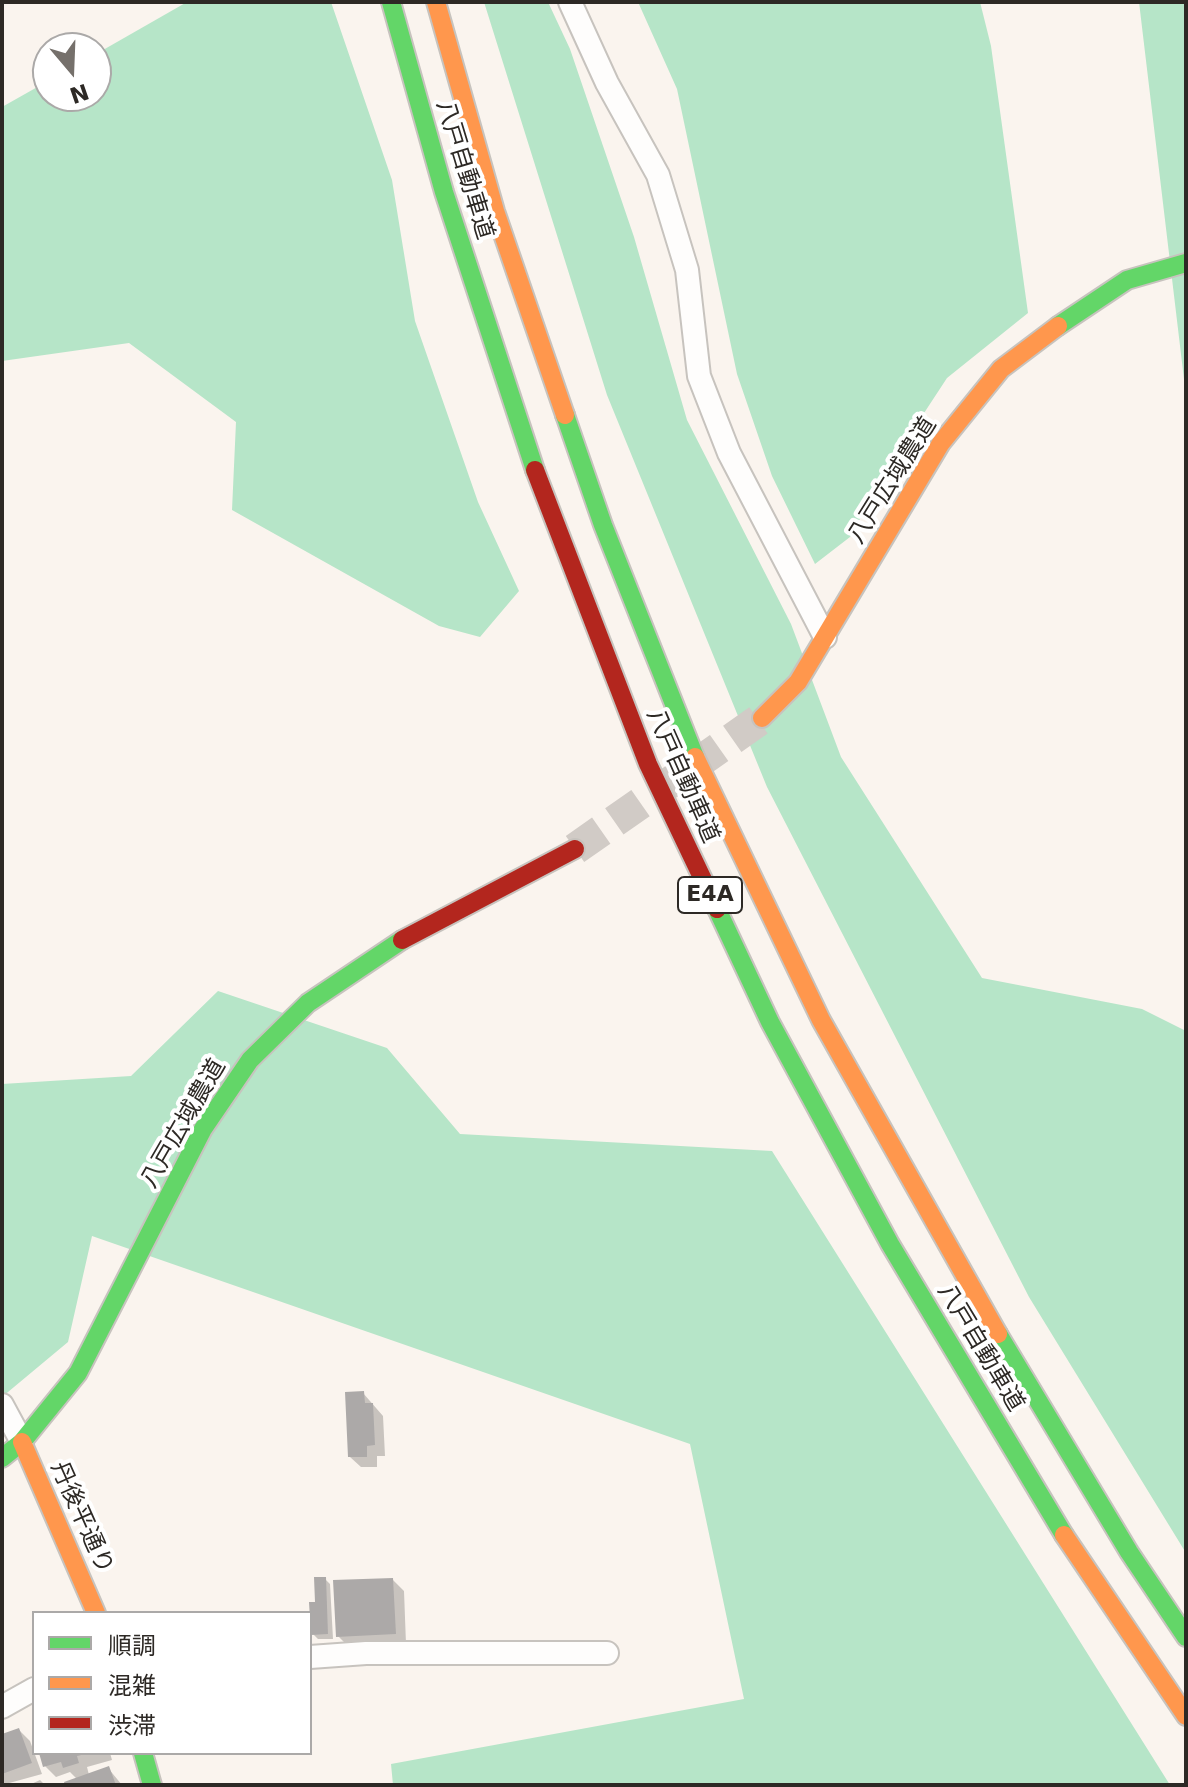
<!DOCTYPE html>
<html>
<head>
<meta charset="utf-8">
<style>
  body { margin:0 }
  #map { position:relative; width:1188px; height:1787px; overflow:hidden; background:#faf4ee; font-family:"DejaVu Sans","Noto Sans JP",sans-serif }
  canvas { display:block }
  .frame { position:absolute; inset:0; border:4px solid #2d2925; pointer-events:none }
  .legend { position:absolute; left:32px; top:1611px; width:280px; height:144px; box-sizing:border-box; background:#fff; border:2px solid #aba9a8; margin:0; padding:10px 14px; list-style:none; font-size:24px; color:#2d2925 }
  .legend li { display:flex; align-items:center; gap:16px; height:40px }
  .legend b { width:40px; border:2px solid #aba9a8 }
  .north { position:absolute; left:32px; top:32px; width:80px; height:80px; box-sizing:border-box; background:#fff; border:2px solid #aba9a8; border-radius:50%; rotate:161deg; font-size:22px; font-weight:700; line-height:32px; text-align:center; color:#2d2925 }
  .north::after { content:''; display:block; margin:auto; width:28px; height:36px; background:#75706b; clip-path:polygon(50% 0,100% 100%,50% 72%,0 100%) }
</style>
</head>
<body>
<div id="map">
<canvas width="1188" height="1787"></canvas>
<div class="frame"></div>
<ul class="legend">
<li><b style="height:10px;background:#63d668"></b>順調</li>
<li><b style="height:10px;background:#ff974d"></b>混雑</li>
<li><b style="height:10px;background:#b3261e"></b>渋滞</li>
</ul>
<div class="north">N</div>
</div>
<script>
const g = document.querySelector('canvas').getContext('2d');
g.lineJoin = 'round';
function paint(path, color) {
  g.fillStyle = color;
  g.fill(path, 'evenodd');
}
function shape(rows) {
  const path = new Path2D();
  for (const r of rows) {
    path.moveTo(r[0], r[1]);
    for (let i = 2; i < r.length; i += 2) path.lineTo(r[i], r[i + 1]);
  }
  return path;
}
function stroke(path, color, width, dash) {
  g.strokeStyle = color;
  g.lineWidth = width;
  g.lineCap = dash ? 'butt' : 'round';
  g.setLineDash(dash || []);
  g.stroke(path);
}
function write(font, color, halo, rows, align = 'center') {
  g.font = font + ' "DejaVu Sans","Noto Sans JP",sans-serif';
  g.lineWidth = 8;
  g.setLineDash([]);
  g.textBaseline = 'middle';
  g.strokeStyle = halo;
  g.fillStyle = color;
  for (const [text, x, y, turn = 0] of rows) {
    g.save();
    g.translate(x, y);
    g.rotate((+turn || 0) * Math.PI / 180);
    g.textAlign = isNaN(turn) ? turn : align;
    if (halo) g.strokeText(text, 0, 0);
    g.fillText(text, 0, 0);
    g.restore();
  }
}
paint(shape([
  [187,2,331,2,392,180,415,321,478,502,519,591,480,637,439,626,232,510,236,422,129,343,2,361,2,107,48,81,48,96,96,96,96,54],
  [484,2,548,2,570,49,634,237,687,420,791,624,841,757,982,978,1142,1009,1186,1031,1186,1553,1029,1297,767,787,607,395],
  [638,2,980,2,991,46,1028,313,947,378,888,468,850,537,815,564,772,476,737,374,677,89],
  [1139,2,1186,2,1186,396],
  [218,991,387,1048,460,1134,772,1151,1170,1785,393,1785,391,1764,744,1699,690,1444,92,1236,68,1342,2,1397,2,1084,131,1076]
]), '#b6e5c8');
paint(shape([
  [363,1393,383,1416,385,1456,377,1456,377,1467,361,1467,350,1457],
  [325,1579,330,1584,333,1639,318,1639,313,1634],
  [393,1580,404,1591,406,1644,349,1647,338,1636],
  [19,1730,30,1741,42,1774,2,1785,2,1736],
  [41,1753,110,1753,112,1760,87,1767,89,1775,108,1768,122,1785,67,1785,77,1779,70,1772,56,1777,45,1766],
  [40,1780,45,1785,29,1785]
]), '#0003');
paint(shape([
  [364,1391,365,1403,373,1403,375,1445,367,1446,367,1457,348,1457,345,1392],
  [314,1577,326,1577,328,1634,311,1635,309,1602,315,1602],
  [393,1578,396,1634,336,1637,333,1580],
  [19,1728,32,1763,2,1774,2,1734],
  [39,1753,86,1753,86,1754,77,1756,79,1763,63,1768,61,1762,43,1767],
  [109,1766,116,1785,65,1785,64,1782]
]), '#aca9a8');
stroke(shape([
  [575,849,762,718]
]), '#d1cbc6', 32, [32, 16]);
const street = shape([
  [570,2,607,83,658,175,687,270,699,376,729,453,825,637],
  [2,1405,22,1442],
  [310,1657,366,1653,607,1653],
  [2,1707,34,1689]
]);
const fast = shape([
  [391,2,444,192,535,470],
  [1058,326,1127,280,1186,263],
  [565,415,603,525,695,757],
  [717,909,770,1022,890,1244,1064,1535],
  [998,1334,1129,1552,1186,1637],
  [2,1458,22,1442,78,1373,203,1129,250,1060,308,1003,402,940],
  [143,1753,152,1785]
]);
const slow = shape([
  [436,2,495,211,565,415],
  [762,718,798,682,941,443,1001,369,1058,326],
  [695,757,821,1020,998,1334],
  [22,1442,96,1613],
  [1064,1535,1186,1716]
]);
const jam = shape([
  [535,470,648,764,717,909],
  [402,940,575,849]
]);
stroke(street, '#c7c3be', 26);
stroke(fast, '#c7c3be', 22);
stroke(slow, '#c7c3be', 22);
stroke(jam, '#c7c3be', 22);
stroke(street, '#fefdfc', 22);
stroke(fast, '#63d668', 18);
stroke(slow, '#ff974d', 18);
stroke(jam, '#b3261e', 18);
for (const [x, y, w] of [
  [710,895,64]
]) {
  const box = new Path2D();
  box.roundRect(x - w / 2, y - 18, w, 36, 6);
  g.fillStyle = '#fff';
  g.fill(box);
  stroke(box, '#2d2925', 2);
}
write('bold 22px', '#2d2925', null, [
  ["E4A",710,895]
]);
write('24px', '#2d2925', '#fff', [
  ["八戸自動車道",464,170,73],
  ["八戸広域農道",893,481,-58],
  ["八戸自動車道",682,776,66],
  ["八戸広域農道",184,1124,-60],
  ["八戸自動車道",980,1348,59],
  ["丹後平通り",81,1518,66]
]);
</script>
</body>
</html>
